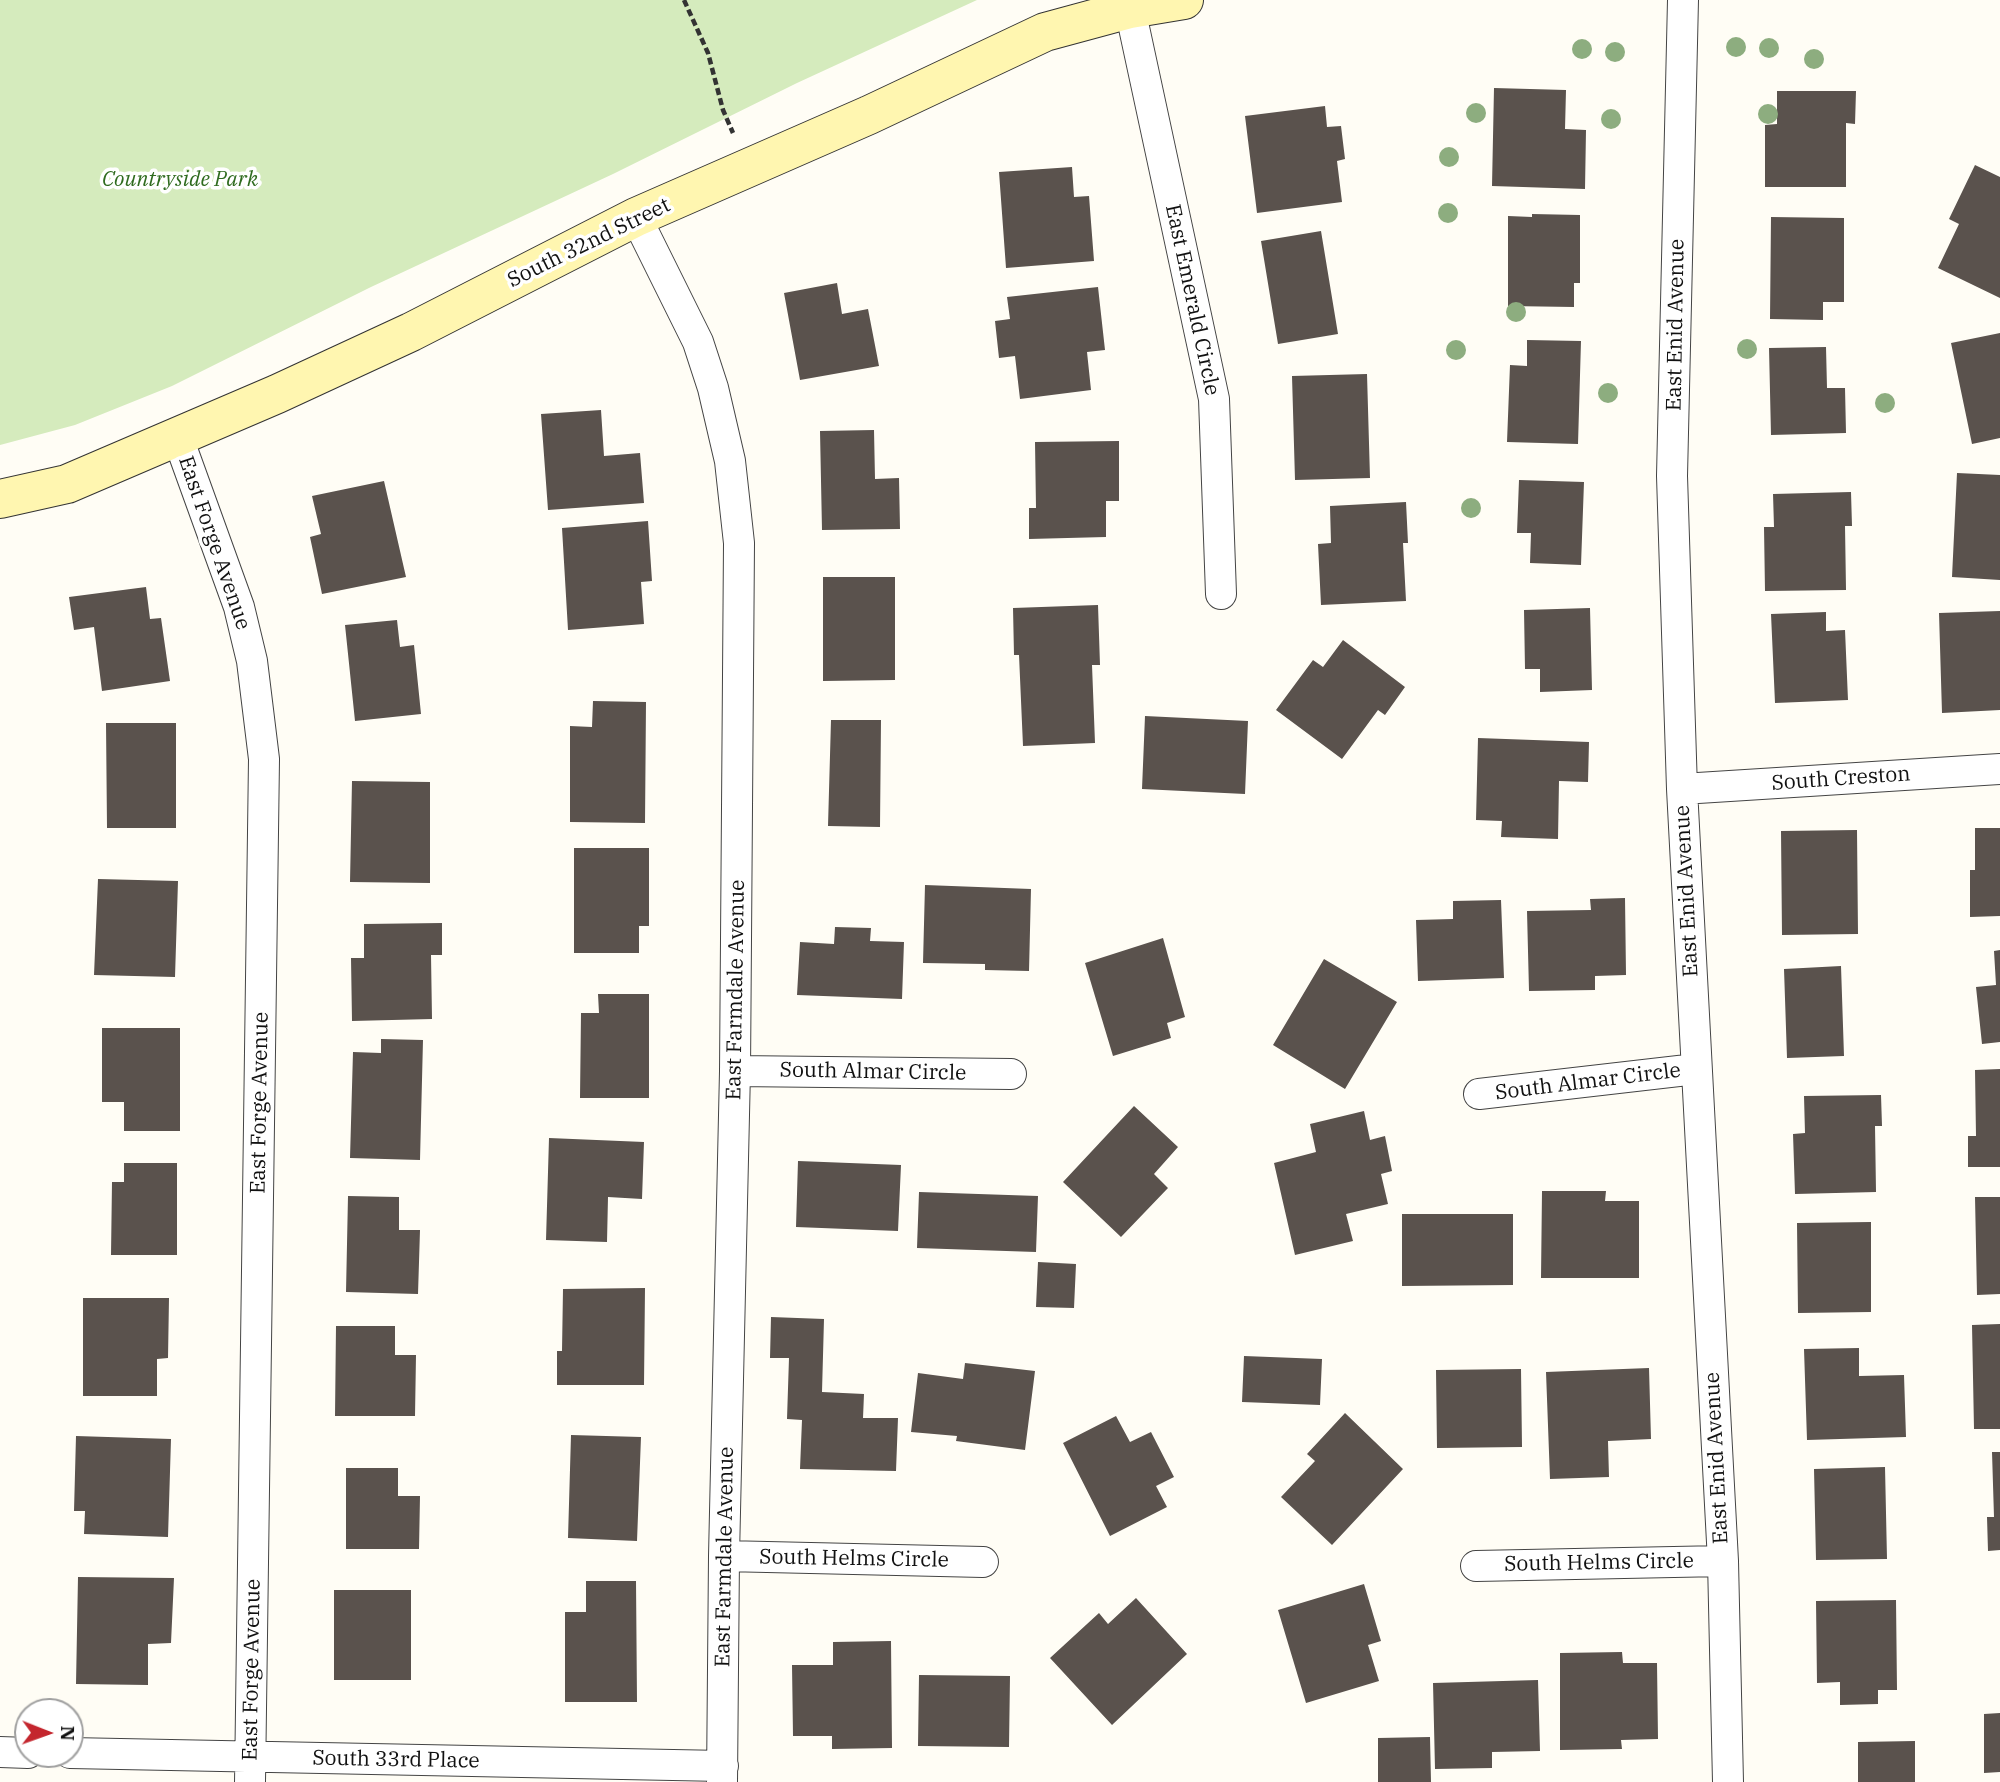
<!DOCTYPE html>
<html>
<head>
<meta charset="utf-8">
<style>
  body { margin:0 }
  #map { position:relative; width:2000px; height:1782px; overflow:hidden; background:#fffdf5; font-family:"IBM Plex Serif",serif }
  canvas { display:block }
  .north { position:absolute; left:14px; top:1698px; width:70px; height:70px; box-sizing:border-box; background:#fff; border:2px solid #a0a0a0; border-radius:50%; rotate:91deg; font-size:19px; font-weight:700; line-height:28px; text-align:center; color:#111 }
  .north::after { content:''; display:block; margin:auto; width:24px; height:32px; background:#c4262e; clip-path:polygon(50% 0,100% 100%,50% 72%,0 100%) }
</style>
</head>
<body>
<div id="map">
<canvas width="2000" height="1782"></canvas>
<div class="north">N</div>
</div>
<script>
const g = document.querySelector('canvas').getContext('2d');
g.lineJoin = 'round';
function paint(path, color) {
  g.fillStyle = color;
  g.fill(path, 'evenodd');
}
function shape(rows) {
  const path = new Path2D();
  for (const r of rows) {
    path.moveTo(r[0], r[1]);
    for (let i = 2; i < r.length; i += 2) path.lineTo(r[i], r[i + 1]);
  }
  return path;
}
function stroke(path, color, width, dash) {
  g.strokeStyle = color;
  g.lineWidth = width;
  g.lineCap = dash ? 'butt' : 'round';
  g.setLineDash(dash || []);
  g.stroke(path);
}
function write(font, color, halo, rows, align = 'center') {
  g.font = font + ' "IBM Plex Serif",serif';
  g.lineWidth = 7;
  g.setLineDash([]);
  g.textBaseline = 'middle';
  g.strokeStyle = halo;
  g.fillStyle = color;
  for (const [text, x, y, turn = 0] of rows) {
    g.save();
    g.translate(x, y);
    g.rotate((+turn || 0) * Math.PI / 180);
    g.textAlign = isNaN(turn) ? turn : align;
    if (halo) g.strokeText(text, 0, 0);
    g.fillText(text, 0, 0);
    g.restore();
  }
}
paint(shape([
  [0,0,977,0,797,83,613,174,371,287,172,386,75,425,0,445]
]), '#d5ebbd');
paint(shape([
  [1494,88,1566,90,1565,129,1586,130,1585,189,1492,186],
  [1777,91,1856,91,1855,124,1846,123,1846,187,1765,187,1765,125,1777,124],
  [1325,106,1327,127,1341,126,1345,159,1337,161,1342,202,1257,213,1245,116],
  [1975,165,2000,177,2000,298,1938,268,1959,224,1949,219],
  [1072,167,1074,197,1089,196,1094,261,1006,268,999,172],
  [1532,214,1580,215,1580,283,1574,283,1574,307,1508,306,1508,216,1532,217],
  [1771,217,1844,218,1844,302,1823,302,1823,320,1770,319],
  [1321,231,1338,334,1278,344,1261,241],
  [837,283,842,314,868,309,879,366,800,380,784,293],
  [1098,287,1105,350,1087,352,1091,390,1020,399,1015,356,999,358,995,321,1010,319,1007,297],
  [2000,333,2000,438,1972,444,1951,343],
  [1527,340,1581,341,1578,444,1507,442,1510,365,1527,366],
  [1826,347,1827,388,1845,388,1846,433,1771,435,1769,348],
  [1367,374,1370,478,1295,480,1292,376],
  [601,410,604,456,640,453,644,503,548,510,541,414],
  [874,430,875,479,899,478,900,529,822,530,820,431],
  [1119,441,1119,501,1106,501,1106,537,1029,539,1029,508,1036,508,1035,442],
  [1957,473,2000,475,2000,580,1952,577],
  [1519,480,1584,482,1581,565,1530,563,1531,533,1517,533],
  [384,481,406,577,322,594,310,537,321,534,312,496],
  [1851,492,1852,526,1845,526,1846,590,1765,591,1764,527,1774,527,1773,494],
  [1406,502,1408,543,1403,543,1406,601,1321,605,1318,544,1331,543,1330,506],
  [648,521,652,581,641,582,644,624,568,630,562,528],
  [823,577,895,577,895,680,823,681],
  [146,587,150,619,161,618,170,681,102,691,94,627,74,630,69,597],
  [1098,605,1100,665,1092,665,1095,743,1023,746,1019,655,1014,655,1013,608],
  [1590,608,1592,690,1540,692,1540,669,1525,669,1524,610],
  [2000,611,2000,710,1942,713,1939,613],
  [1826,612,1826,631,1845,630,1848,700,1775,703,1771,614],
  [397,620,400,647,414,645,421,714,355,721,345,625],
  [1343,640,1405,687,1385,715,1378,710,1342,759,1276,710,1313,660,1323,667],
  [593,701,646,702,645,823,570,822,570,726,592,727],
  [1145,716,1248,721,1245,794,1142,789],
  [831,720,881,720,880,827,828,826],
  [106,723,176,723,176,828,107,828],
  [1478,738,1589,742,1588,782,1559,781,1558,839,1501,837,1502,821,1476,820],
  [352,781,430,782,430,883,350,882],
  [1975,828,2000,828,2000,916,1970,917,1970,870,1975,870],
  [1857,830,1858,934,1782,935,1781,831],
  [574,848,649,848,649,926,639,926,639,953,574,953],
  [98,879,178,881,175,977,94,975],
  [925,885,1031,889,1029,971,985,970,985,964,923,963],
  [1625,898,1626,975,1595,976,1595,990,1529,991,1527,911,1591,910,1590,899],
  [1501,900,1504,978,1418,981,1416,920,1453,919,1453,901],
  [442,923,442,955,431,955,432,1019,352,1021,351,958,364,958,364,924],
  [835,927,871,928,870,941,904,942,902,999,797,995,800,942,834,944],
  [1163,938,1185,1017,1167,1023,1171,1038,1113,1056,1085,963],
  [2000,950,2000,1042,1982,1044,1976,987,1996,985,1994,951],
  [1324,959,1397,1002,1345,1089,1273,1045],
  [1841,966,1844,1056,1787,1058,1784,969],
  [598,994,649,994,649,1098,580,1098,581,1013,599,1013],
  [102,1028,180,1028,180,1131,124,1131,124,1102,102,1102],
  [381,1039,423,1040,420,1160,350,1158,353,1052,381,1053],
  [2000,1069,2000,1167,1968,1167,1968,1136,1976,1136,1975,1070],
  [1881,1095,1882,1126,1875,1126,1876,1192,1795,1194,1793,1134,1805,1133,1804,1096],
  [1134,1106,1178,1147,1154,1174,1168,1188,1121,1237,1063,1182],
  [1364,1111,1370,1140,1385,1136,1392,1171,1381,1174,1388,1204,1346,1214,1353,1241,1295,1255,1274,1163,1316,1152,1310,1124],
  [549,1138,644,1142,642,1199,608,1197,607,1242,546,1240],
  [798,1161,901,1165,898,1231,796,1227],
  [124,1163,177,1163,177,1255,111,1255,112,1182,124,1182],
  [1542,1191,1606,1191,1605,1201,1639,1201,1639,1278,1541,1278],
  [919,1192,1038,1196,1036,1252,917,1248],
  [348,1196,399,1197,399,1230,420,1230,418,1294,346,1292],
  [1975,1197,2000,1197,2000,1294,1977,1295],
  [1402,1214,1513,1214,1513,1285,1402,1286],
  [1871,1222,1871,1312,1798,1313,1797,1223],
  [1038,1262,1076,1264,1074,1308,1036,1307],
  [645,1288,644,1385,557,1385,557,1351,562,1351,563,1289],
  [83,1298,169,1298,168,1358,157,1359,157,1396,83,1396],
  [771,1317,824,1319,822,1392,864,1394,863,1418,898,1418,896,1471,800,1469,802,1420,787,1419,789,1358,770,1358],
  [2000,1324,2000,1429,1974,1429,1972,1325],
  [336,1326,395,1326,395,1355,416,1355,415,1416,335,1416],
  [1859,1348,1859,1376,1904,1375,1906,1437,1807,1440,1804,1349],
  [1244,1356,1322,1359,1320,1405,1242,1402],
  [965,1363,1035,1371,1025,1450,956,1441,957,1436,911,1432,918,1373,963,1379],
  [1649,1368,1651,1439,1608,1441,1609,1477,1550,1479,1546,1372],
  [1521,1369,1522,1447,1437,1448,1436,1370],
  [1345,1413,1403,1469,1332,1545,1281,1497,1315,1461,1307,1454],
  [1116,1416,1130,1442,1151,1432,1174,1477,1156,1486,1167,1507,1110,1536,1063,1443],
  [571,1435,641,1437,637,1541,568,1538],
  [76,1436,171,1439,168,1537,84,1534,85,1511,74,1511],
  [1992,1452,2000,1452,2000,1550,1988,1551,1987,1517,1994,1517],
  [1885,1467,1887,1559,1816,1560,1814,1469],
  [346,1468,398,1468,398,1496,420,1496,419,1549,346,1549],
  [78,1577,174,1578,171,1643,148,1644,148,1685,76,1684],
  [586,1581,636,1581,637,1702,565,1702,565,1612,586,1612],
  [1364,1584,1381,1641,1368,1645,1379,1681,1306,1703,1278,1610],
  [334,1590,411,1590,411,1680,334,1680],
  [1136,1598,1187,1654,1112,1725,1050,1658,1099,1613,1108,1624],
  [1896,1600,1897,1690,1878,1690,1878,1704,1840,1705,1840,1682,1817,1683,1816,1601],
  [891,1641,892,1748,832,1749,832,1736,793,1736,792,1665,833,1665,833,1642],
  [1622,1652,1623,1663,1657,1663,1658,1739,1621,1740,1622,1749,1560,1750,1560,1653],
  [919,1675,1010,1676,1009,1747,918,1746],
  [1538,1680,1540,1751,1492,1752,1492,1768,1435,1769,1433,1683],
  [2000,1713,2000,1772,1984,1773,1984,1714],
  [1430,1737,1431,1782,1378,1782,1378,1738],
  [1915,1741,1915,1782,1858,1782,1858,1742]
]), '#5a524d');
const street = shape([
  [1683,0,1672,476,1682,789,1723,1561,1728,1782],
  [1130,9,1214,399,1221,594],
  [636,217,698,342,713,388,730,461,739,543,735,1071,724,1556,722,1782],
  [178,438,239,607,252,661,264,759,250,1782],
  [1682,789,2000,769],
  [735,1071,1011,1074],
  [1479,1094,1696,1069],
  [724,1556,983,1562],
  [1476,1566,1723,1561],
  [0,1752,28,1753],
  [70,1753,723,1766]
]);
const secondary = shape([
  [0,499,67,484,277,394,411,332,636,217,869,115,1045,32,1130,9,1184,0]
]);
stroke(street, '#444', 32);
stroke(secondary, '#333', 40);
stroke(shape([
  [684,0,708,53,723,110,733,133]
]), '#333', 4.5, [7, 3.5]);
stroke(street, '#fff', 30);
stroke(secondary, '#fff6b0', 38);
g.fillStyle = '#8dad7f';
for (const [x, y] of [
  [1736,47],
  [1769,48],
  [1582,49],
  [1615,52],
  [1814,59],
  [1476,113],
  [1768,114],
  [1611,119],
  [1449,157],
  [1448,213],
  [1516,312],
  [1747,349],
  [1456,350],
  [1608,393],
  [1885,403],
  [1471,508]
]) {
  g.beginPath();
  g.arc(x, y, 10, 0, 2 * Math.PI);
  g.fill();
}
write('italic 21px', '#2f6b1f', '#fff', [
  ["Countryside Park",180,180]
]);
write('21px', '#111', '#fff', [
  ["South 32nd Street",589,243,-26],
  ["East Emerald Circle",1192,300,78],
  ["East Enid Avenue",1676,325,-89],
  ["East Forge Avenue",214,543,71],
  ["South Creston",1841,779,-4],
  ["East Enid Avenue",1687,891,-93],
  ["East Farmdale Avenue",736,990,-89],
  ["South Almar Circle",873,1072,1],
  ["South Almar Circle",1588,1082,-7],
  ["East Forge Avenue",260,1103,-89],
  ["East Enid Avenue",1717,1458,-93],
  ["East Farmdale Avenue",725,1557,-89],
  ["South Helms Circle",854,1559,1],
  ["South Helms Circle",1599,1563,-1],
  ["East Forge Avenue",252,1670,-89],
  ["South 33rd Place",396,1760,1]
]);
</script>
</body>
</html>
